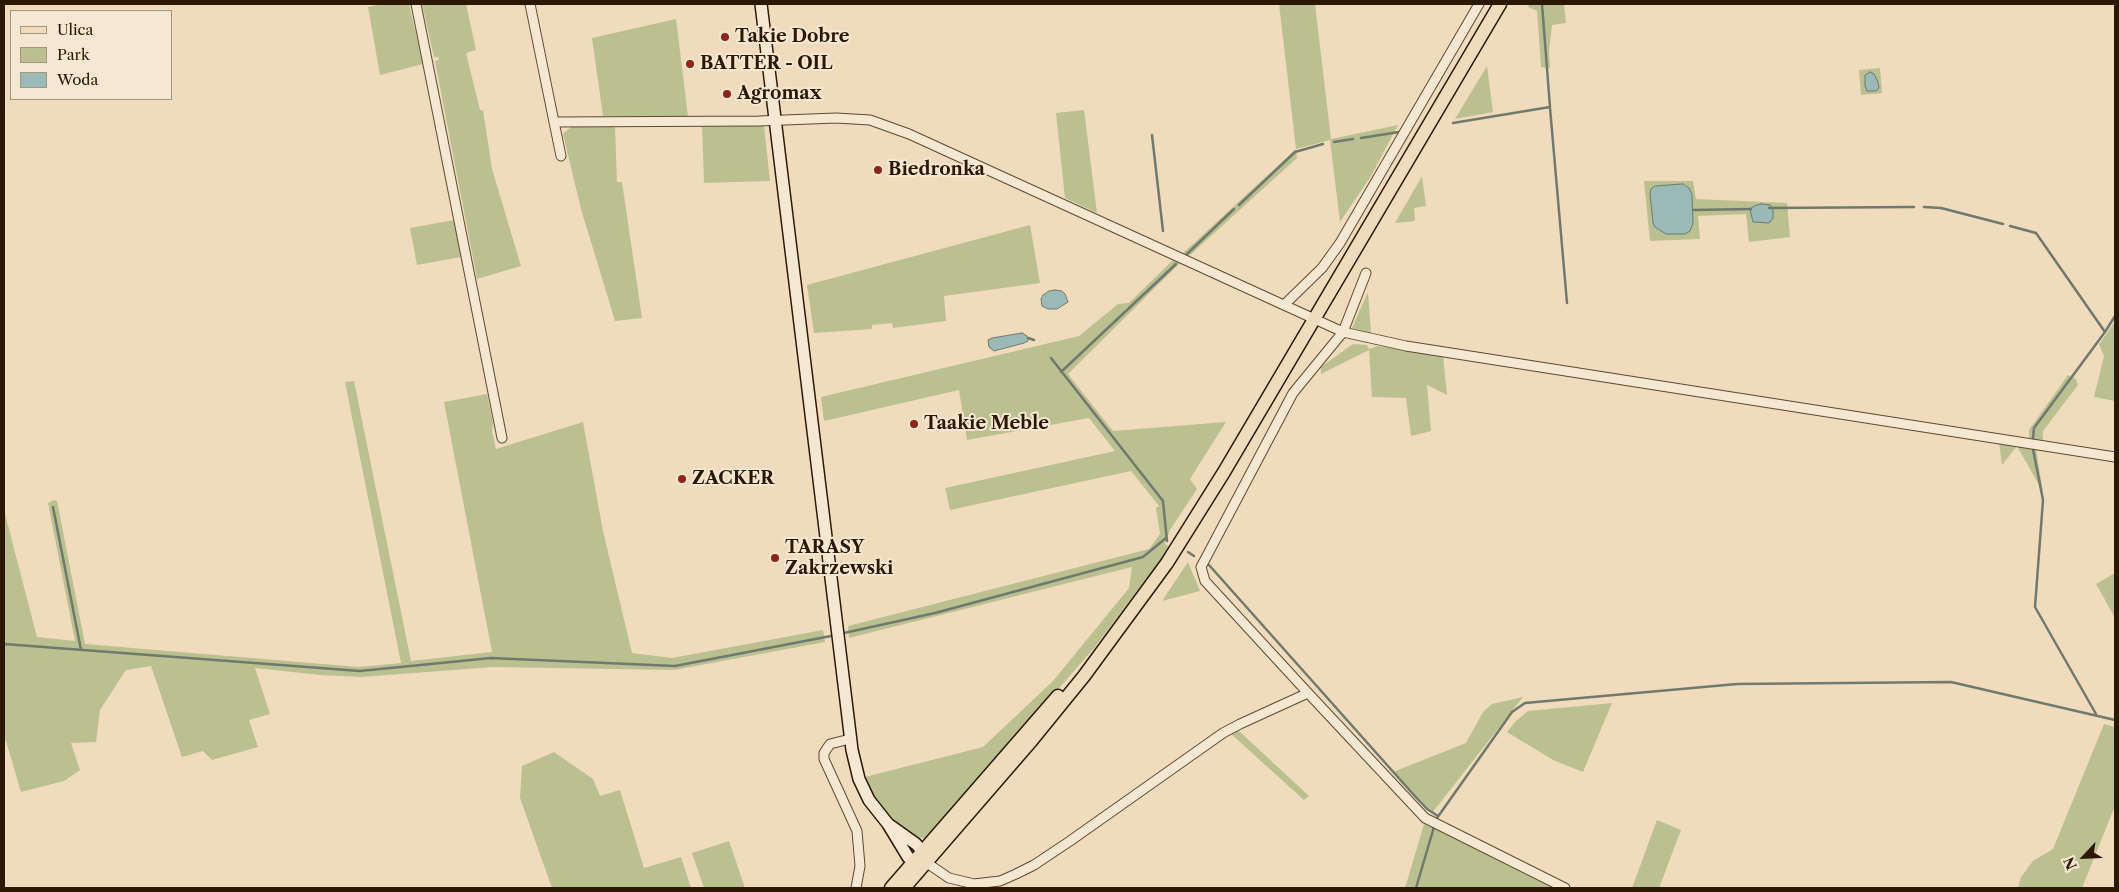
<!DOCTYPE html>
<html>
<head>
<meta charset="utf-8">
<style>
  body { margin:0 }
  #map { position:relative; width:2119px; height:892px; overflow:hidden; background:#f0dcbc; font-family:"Libre Caslon Text",serif }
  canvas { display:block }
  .frame { position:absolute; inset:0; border:5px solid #2c1801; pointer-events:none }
  .legend { position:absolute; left:10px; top:10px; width:162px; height:90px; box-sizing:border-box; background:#f5e8d3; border:1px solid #a5957f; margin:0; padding:6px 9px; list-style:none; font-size:15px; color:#2c1801 }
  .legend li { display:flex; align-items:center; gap:10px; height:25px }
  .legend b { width:25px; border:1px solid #a5957f }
  .north { position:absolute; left:2059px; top:832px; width:50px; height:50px; -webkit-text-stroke:4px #f5e8d3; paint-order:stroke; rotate:245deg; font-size:14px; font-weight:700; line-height:20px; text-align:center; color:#2c1801 }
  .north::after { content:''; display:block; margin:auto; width:18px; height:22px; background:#2c1801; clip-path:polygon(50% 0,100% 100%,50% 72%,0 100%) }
</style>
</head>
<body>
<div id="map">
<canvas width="2119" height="892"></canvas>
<div class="frame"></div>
<ul class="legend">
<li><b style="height:6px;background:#f0dcbc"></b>Ulica</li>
<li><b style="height:14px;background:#bac090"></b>Park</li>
<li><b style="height:14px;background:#9bbab7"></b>Woda</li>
</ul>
<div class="north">N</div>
</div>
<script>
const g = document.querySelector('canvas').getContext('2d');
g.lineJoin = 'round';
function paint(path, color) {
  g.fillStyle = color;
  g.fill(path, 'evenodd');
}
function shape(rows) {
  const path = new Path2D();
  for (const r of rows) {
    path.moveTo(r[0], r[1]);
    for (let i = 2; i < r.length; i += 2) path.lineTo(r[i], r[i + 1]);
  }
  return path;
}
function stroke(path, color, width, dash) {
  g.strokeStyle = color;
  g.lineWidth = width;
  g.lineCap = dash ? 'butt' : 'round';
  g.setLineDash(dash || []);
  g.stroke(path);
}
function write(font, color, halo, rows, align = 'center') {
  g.font = font + ' "Libre Caslon Text",serif';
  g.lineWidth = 4;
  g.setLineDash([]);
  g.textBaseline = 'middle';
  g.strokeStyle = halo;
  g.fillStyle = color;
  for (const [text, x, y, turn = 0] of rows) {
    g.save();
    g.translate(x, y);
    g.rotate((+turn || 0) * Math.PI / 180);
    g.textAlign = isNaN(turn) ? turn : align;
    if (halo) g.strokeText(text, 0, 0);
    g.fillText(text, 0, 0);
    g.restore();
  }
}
paint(shape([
  [384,4,409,4,423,64,380,75,368,7],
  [422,4,466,4,476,50,466,53,480,110,483,110,492,169,521,266,477,279,435,61,439,60,438,57,434,57],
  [1279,4,1315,4,1331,139,1398,125,1371,176,1340,222,1330,140,1296,149,1297,158,1189,256,1183,253,1296,149],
  [1529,4,1564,4,1566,23,1552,25,1549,52,1550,68,1541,67,1537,11,1528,7],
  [676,19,688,116,603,116,592,38],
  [1487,66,1493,112,1455,119],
  [1880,68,1882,93,1861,95,1859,70],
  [1084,110,1097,213,1065,198,1056,113],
  [572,126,615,126,617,182,622,182,642,318,615,321,581,209,563,134],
  [702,126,764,126,770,181,704,183],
  [1422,176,1426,206,1414,208,1415,221,1395,223],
  [1644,181,1693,181,1696,199,1787,203,1790,237,1749,242,1746,214,1698,216,1700,239,1650,241],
  [1683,184,1686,185,1692,195,1693,224,1692,228,1666,234,1662,230,1655,186],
  [454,220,461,257,417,265,410,228],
  [1030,225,1040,283,944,296,946,321,893,328,892,323,872,325,872,329,814,333,807,285],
  [1173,260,1180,263,1068,374,1113,431,1226,422,1190,479,1197,489,1170,530,1165,544,1170,547,1152,574,1149,575,1094,648,929,838,917,838,900,827,884,810,872,794,865,777,983,747,1053,681,1129,588,1132,567,849,638,848,626,1149,549,1160,534,1156,508,1159,506,1131,471,950,510,945,488,1115,451,1089,418,967,440,959,390,824,421,821,397,1079,336,1118,304,1129,303],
  [1368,292,1371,333,1352,328],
  [2115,322,2115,401,2094,397,2104,356,2099,344],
  [1353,344,1367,345,1369,349,1377,346,1443,356,1447,395,1427,385,1431,431,1411,436,1406,398,1372,397,1369,350,1321,374,1321,367],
  [2068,375,2076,379,2078,385,2043,431,2043,440,2029,438,2029,430],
  [354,381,411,661,492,652,444,402,487,394,493,423,492,431,496,449,583,422,603,531,632,653,672,658,823,630,825,642,674,670,493,667,361,677,320,675,255,668,270,714,249,720,258,747,212,760,203,751,182,757,151,666,126,670,100,710,96,742,71,743,80,770,64,781,21,792,6,741,4,741,4,510,37,637,75,641,48,503,54,500,57,501,85,644,359,667,401,663,345,382],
  [1999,442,2036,449,2043,492,2017,446,2002,465],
  [1188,562,1200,591,1162,601],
  [2115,573,2115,618,2096,584],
  [1523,697,1432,813,1393,772,1466,743,1483,712,1492,704],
  [1612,703,1583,772,1553,760,1507,732,1516,721,1528,711],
  [2104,724,2115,727,2115,806,2082,888,2018,888,2021,877,2033,861,2053,849],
  [1238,730,1309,796,1304,800,1230,733],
  [554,752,593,779,600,796,620,790,644,868,681,857,691,888,552,888,520,798,522,766],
  [1657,820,1681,830,1659,888,1632,888],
  [1424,824,1447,834,1553,888,1405,888],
  [729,841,745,888,704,888,692,853]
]), '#bac090');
const water = shape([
  [1870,72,1874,74,1878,82,1879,88,1876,91,1867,91,1865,86,1865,75,1870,72],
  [1683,184,1689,188,1692,194,1693,224,1690,231,1685,234,1666,234,1655,227,1653,223,1650,194,1651,189,1655,186,1683,184],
  [1761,204,1770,205,1773,208,1773,218,1769,223,1753,222,1750,209,1754,206,1761,204],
  [1055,290,1062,291,1065,294,1068,302,1057,309,1048,309,1042,306,1041,299,1043,295,1049,291,1055,290],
  [1022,333,1027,336,1028,341,1024,343,994,351,989,347,988,340,992,338,1022,333]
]);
paint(water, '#9bbab7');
stroke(water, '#6f796e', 1);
stroke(shape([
  [1550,108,1567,303],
  [1453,123,1550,107,1542,4],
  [1152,135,1163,231],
  [1361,138,1399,132],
  [1334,142,1353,139],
  [1239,205,1295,152,1323,144],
  [1924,207,1941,208,2003,224],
  [1769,208,1914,207],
  [1693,210,1751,209],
  [2010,226,2036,233,2105,332],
  [1187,254,1234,209],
  [1028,338,1034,340],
  [1051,358,1163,501,1167,541],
  [1061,372,1176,264],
  [2033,438,2034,428,2105,332,2115,316],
  [2033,449,2043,500,2035,607,2096,714],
  [53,507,81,650],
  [1188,552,1194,556],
  [1209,565,1412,793,1427,809,1438,816],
  [844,633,935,613,1143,557,1166,538],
  [4,644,360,671,491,658,675,666,831,636],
  [1437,818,1512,712,1525,703,1737,684,1951,682,2115,720],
  [1416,888,1434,827]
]), '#6f796e', 2.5);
const street = shape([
  [416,4,502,438],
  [530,4,554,122,759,121,836,118,870,120,909,134,1343,332,1406,346,2115,457],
  [554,122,561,156],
  [1284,305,1322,268,1340,243,1479,4],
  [1308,693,1425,818,1565,888],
  [850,739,830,744,824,753,824,759,857,831,860,866,856,888],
  [927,863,949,878,974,884,1000,881,1016,874,1034,865,1070,841,1223,733,1240,724,1308,693,1205,581,1201,567,1293,393,1343,332,1366,273]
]);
const secondary = shape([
  [761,4,852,750,859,779,869,800,888,824,908,857,914,862,927,863,923,852,916,844,888,824]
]);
const primary = shape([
  [891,888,1058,696],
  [904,888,1032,740,1084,676,1167,563,1224,472,1500,4]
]);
stroke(street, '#5d4930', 11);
stroke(secondary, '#2c1801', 14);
stroke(primary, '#2c1801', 15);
stroke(street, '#f5e8d3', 9);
stroke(secondary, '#f5e8d3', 11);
stroke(primary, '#f0dcbc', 12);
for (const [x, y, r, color] of [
  [725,37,5,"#8f2418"],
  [690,64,5,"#8f2418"],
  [727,94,5,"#8f2418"],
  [878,170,5,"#8f2418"],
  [914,424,5,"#8f2418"],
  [682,479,5,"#8f2418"],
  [775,558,5,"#8f2418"]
]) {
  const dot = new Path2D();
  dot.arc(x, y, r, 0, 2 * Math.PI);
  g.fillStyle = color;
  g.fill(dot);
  stroke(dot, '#f5e8d3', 2);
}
write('bold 18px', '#2c1801', '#f5e8d3', [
  ["Takie Dobre",735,37],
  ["BATTER - OIL",700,64],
  ["Agromax",737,94],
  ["Biedronka",888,170],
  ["Taakie Meble",924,424],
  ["ZACKER",692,479],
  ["TARASY",785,548],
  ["Zakrzewski",785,569]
], 'left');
</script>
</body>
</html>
